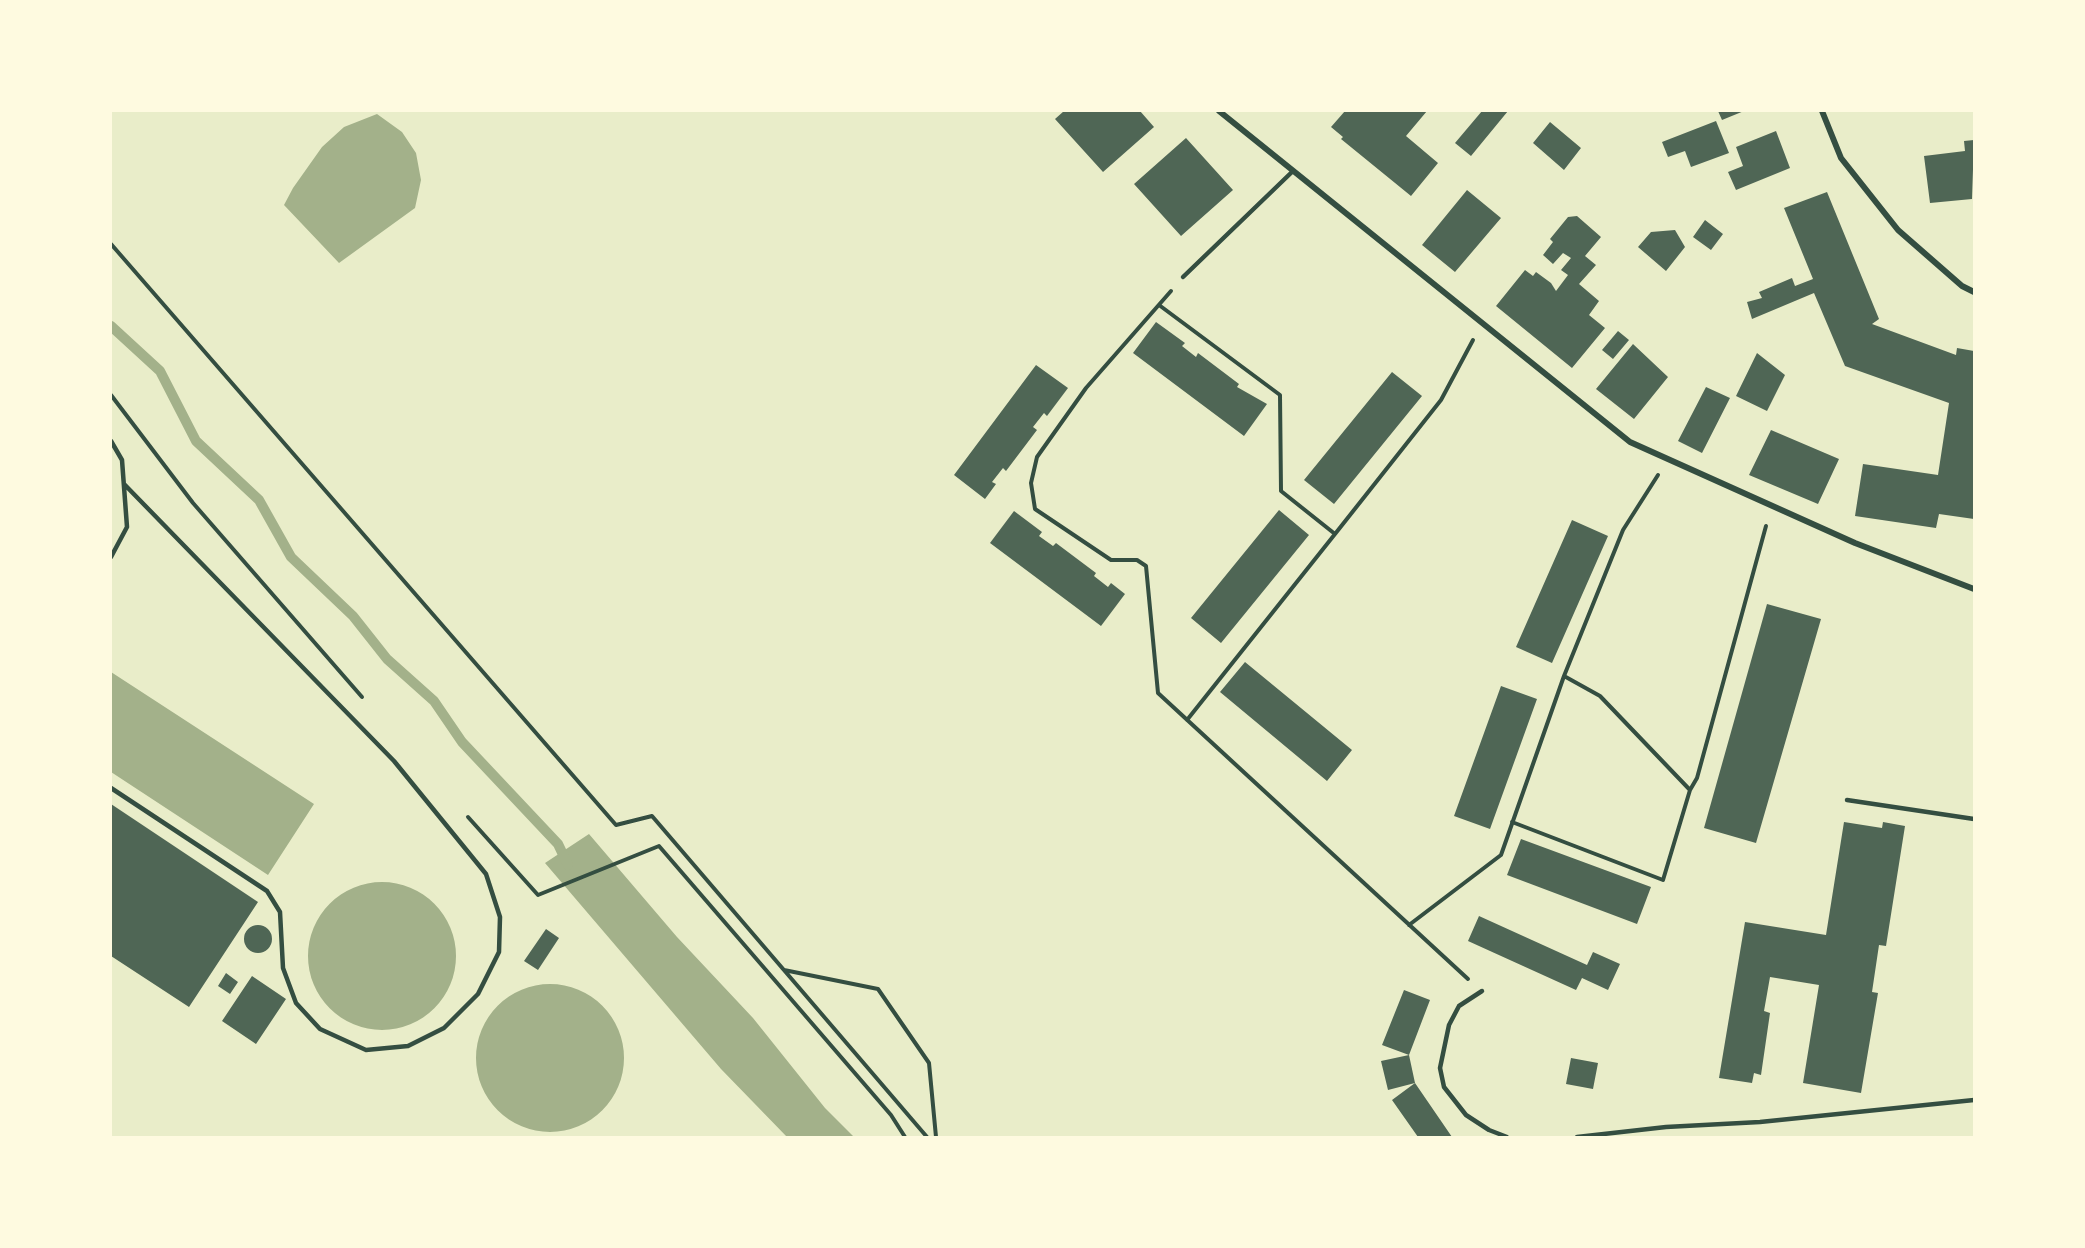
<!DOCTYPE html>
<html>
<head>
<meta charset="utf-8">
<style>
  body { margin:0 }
  #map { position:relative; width:2085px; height:1248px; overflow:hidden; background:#e9edc9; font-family:Arial,sans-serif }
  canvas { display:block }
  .frame { position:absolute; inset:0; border:112px solid #fefae0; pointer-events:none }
</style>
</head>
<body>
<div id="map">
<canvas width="2085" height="1248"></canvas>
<div class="frame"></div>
</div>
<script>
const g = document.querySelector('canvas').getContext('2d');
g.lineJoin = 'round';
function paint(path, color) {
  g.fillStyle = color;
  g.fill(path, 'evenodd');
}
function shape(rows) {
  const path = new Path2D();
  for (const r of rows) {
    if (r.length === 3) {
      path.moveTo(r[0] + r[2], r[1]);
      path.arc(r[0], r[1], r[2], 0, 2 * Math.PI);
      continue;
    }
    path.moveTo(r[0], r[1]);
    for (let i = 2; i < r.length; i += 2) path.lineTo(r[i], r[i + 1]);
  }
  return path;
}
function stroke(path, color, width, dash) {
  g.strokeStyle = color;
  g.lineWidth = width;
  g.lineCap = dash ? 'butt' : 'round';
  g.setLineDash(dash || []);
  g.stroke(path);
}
paint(shape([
  [377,114,402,132,416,153,421,180,415,208,339,263,284,205,293,188,322,147,344,127],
  [111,672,314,804,268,875,111,772],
  [589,834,677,937,753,1018,825,1108,854,1137,787,1137,721,1069,545,863],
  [382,956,74],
  [550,1058,74]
]), '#a3b18a');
stroke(shape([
  [111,326,160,371,196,441,259,500,291,557,353,616,387,659,434,701,462,742,558,844,568,865]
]), '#a3b18a', 10);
paint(shape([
  [1064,111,1140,111,1154,127,1103,172,1055,119],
  [1345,111,1427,111,1406,136,1438,163,1411,196,1341,139,1343,137,1331,127],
  [1482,111,1508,111,1471,156,1455,143],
  [1718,111,1744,111,1722,120],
  [1716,121,1729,153,1691,167,1685,151,1668,157,1662,142],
  [1550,122,1581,148,1564,170,1533,143],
  [1776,131,1790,168,1736,190,1728,172,1743,166,1736,147],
  [1186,138,1233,190,1181,236,1134,184],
  [1974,140,1972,199,1930,203,1924,156,1965,151,1964,141],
  [1467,190,1501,218,1455,272,1422,245],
  [1827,192,1879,319,1872,324,1956,355,1957,348,1974,351,1974,519,1939,514,1936,528,1855,516,1863,464,1938,475,1949,403,1845,366,1814,293,1752,319,1747,302,1762,298,1759,292,1792,278,1795,286,1813,279,1784,208],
  [1577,216,1601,237,1585,256,1596,265,1579,284,1599,301,1589,315,1605,328,1572,368,1496,306,1525,270,1533,276,1536,272,1551,283,1556,291,1568,275,1561,270,1571,258,1563,253,1553,264,1543,255,1553,242,1550,239,1568,217],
  [1705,220,1723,234,1711,250,1693,237],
  [1675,230,1685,247,1666,271,1638,247,1651,232],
  [1156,322,1185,343,1182,346,1196,357,1198,353,1239,384,1237,387,1267,404,1244,436,1133,353],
  [1618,331,1629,340,1613,359,1602,350],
  [1633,344,1668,377,1634,419,1596,389],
  [1757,353,1785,375,1767,411,1736,396],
  [1036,365,1068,388,1047,416,1044,413,1033,427,1037,430,1006,471,1003,468,992,482,996,484,985,499,954,475],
  [1392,372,1422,396,1334,504,1304,480],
  [1706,387,1730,398,1702,453,1678,441],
  [1771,430,1839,459,1818,504,1749,475],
  [1279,510,1309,535,1221,643,1191,618],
  [1014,511,1042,532,1039,536,1053,546,1056,543,1096,573,1094,576,1108,587,1111,583,1125,594,1101,626,990,543],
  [1572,520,1608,536,1552,663,1516,647],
  [1767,604,1821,619,1756,843,1704,828],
  [1245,662,1352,750,1327,781,1220,692],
  [1501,686,1537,699,1490,829,1454,816],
  [111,804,258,902,189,1007,111,956],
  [1844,822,1882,828,1883,822,1905,826,1886,946,1879,945,1872,992,1878,993,1861,1093,1803,1083,1819,985,1770,977,1764,1011,1770,1013,1761,1075,1754,1073,1752,1083,1719,1078,1745,922,1826,935],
  [1521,839,1651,887,1637,924,1507,875],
  [1479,916,1587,965,1593,952,1620,964,1608,990,1582,978,1576,990,1468,941],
  [258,939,14],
  [546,929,559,938,538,970,524,961],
  [226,973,238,982,230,994,218,986],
  [252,976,286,999,256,1044,222,1021],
  [1404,990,1430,1000,1409,1055,1382,1045],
  [1409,1055,1415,1083,1388,1090,1381,1061],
  [1571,1058,1598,1063,1593,1089,1566,1084],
  [1415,1083,1452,1137,1418,1137,1392,1100]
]), '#4f6655');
stroke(shape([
  [111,244,616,825,652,816,927,1137],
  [1171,291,1086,388,1037,457,1031,483,1035,509,1111,560,1137,560,1146,566,1158,693,1468,979],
  [1159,305,1280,395,1281,491,1335,534,1187,720],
  [111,395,193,503,362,697],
  [1335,534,1441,400,1473,340],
  [1564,676,1600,696,1690,790],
  [468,817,538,895,659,846,891,1115,905,1137],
  [1512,822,1663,880,1690,790,1697,778,1766,526],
  [1409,925,1501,855,1564,676,1623,530,1658,475],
  [784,970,878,989,929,1063,936,1137]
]), '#344e41', 4);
stroke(shape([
  [1183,277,1293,171],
  [111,441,122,460,127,527,111,557],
  [111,788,267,891,280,912,283,968,296,1003,320,1029,366,1050,408,1046,444,1028,478,994,499,952,500,917,486,874,394,761,124,484],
  [1847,800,1974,819],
  [1482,991,1459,1006,1449,1025,1440,1068,1444,1087,1466,1115,1489,1130,1507,1137],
  [1577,1137,1666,1127,1760,1122,1974,1100]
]), '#344e41', 4.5);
stroke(shape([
  [1219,111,1630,442,1855,543,1974,589],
  [1822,111,1841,158,1898,230,1962,286,1974,292]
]), '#344e41', 6);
</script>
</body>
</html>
